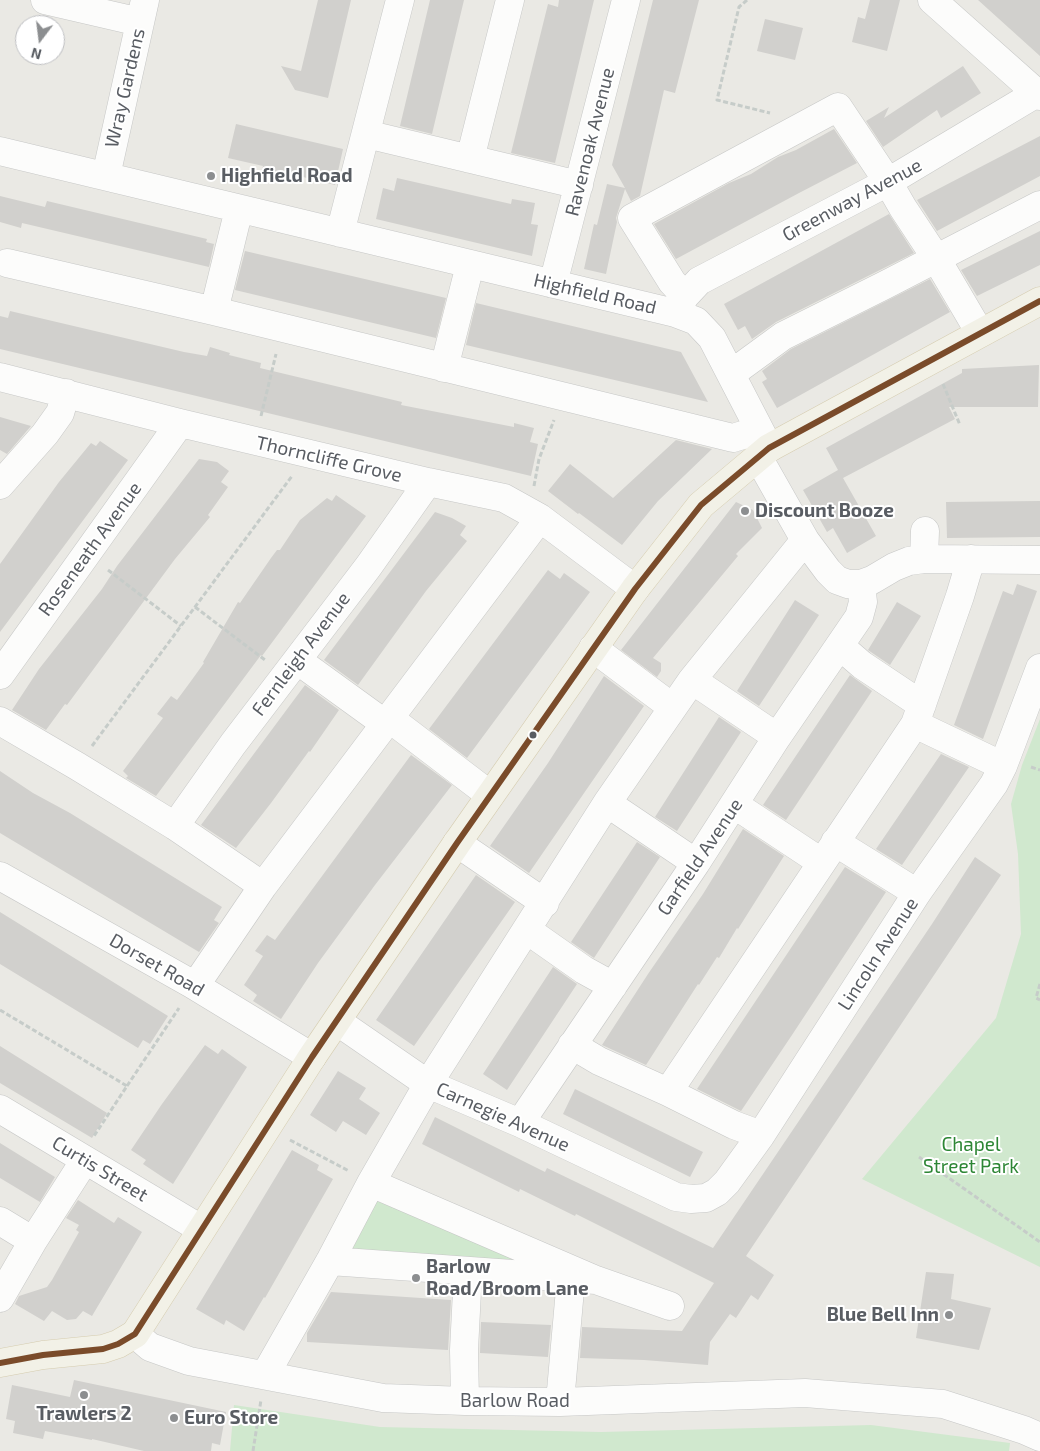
<!DOCTYPE html>
<html>
<head>
<meta charset="utf-8">
<style>
  body { margin:0 }
  #map { position:relative; width:1040px; height:1451px; overflow:hidden; background:#eae9e4; font-family:"Exo 2",sans-serif }
  canvas { display:block }
  .north { position:absolute; left:15px; top:15px; width:50px; height:50px; box-sizing:border-box; background:#fff; border:1px solid #bdbec1; border-radius:50%; rotate:195deg; font-size:14px; font-weight:700; line-height:20px; text-align:center; color:#595d63 }
  .north::after { content:''; display:block; margin:auto; width:18px; height:22px; background:#8c8e90; clip-path:polygon(50% 0,100% 100%,50% 72%,0 100%) }
</style>
</head>
<body>
<div id="map">
<canvas width="1040" height="1451"></canvas>
<div class="north">N</div>
</div>
<script>
const g = document.querySelector('canvas').getContext('2d');
g.lineJoin = 'round';
function paint(path, color) {
  g.fillStyle = color;
  g.fill(path, 'evenodd');
}
function shape(rows) {
  const path = new Path2D();
  for (const r of rows) {
    path.moveTo(r[0], r[1]);
    for (let i = 2; i < r.length; i += 2) path.lineTo(r[i], r[i + 1]);
  }
  return path;
}
function stroke(path, color, width, dash) {
  g.strokeStyle = color;
  g.lineWidth = width;
  g.lineCap = dash ? 'butt' : 'round';
  g.setLineDash(dash || []);
  g.stroke(path);
}
function write(font, color, halo, rows, align = 'center') {
  g.font = font + ' "Exo 2",sans-serif';
  g.lineWidth = 4;
  g.setLineDash([]);
  g.textBaseline = 'middle';
  g.strokeStyle = halo;
  g.fillStyle = color;
  for (const [text, x, y, turn = 0] of rows) {
    g.save();
    g.translate(x, y);
    g.rotate((+turn || 0) * Math.PI / 180);
    g.textAlign = isNaN(turn) ? turn : align;
    if (halo) g.strokeText(text, 0, 0);
    g.fillText(text, 0, 0);
    g.restore();
  }
}
paint(shape([
  [1040,719,1040,1267,862,1179,996,1018,1021,934,1018,854,1011,804,1022,765],
  [373,1195,569,1273,339,1255],
  [234,1405,380,1427,601,1432,871,1425,1010,1443,1009,1451,230,1451]
]), '#d0e8ce');
paint(shape([
  [318,0,351,0,328,98,295,90,281,66,301,71],
  [430,0,464,0,432,134,400,126],
  [559,0,594,0,555,163,511,153,548,4,558,7],
  [653,0,699,0,675,93,664,90,640,196,631,201,625,189,616,218,617,222,606,274,584,269,594,224,597,225,607,184,625,188,612,165],
  [870,0,900,0,887,51,852,42,858,17,865,19],
  [978,0,1040,0,1040,56],
  [765,19,803,28,795,60,757,51],
  [963,66,981,93,941,118,937,110,883,147,866,121,889,107,884,118],
  [236,124,343,149,335,185,299,176,297,182,261,174,263,166,228,158],
  [834,129,857,163,799,193,676,259,654,224,729,183,751,174,778,157,796,150],
  [1040,136,1040,176,937,231,917,200],
  [397,178,511,204,512,199,535,203,531,224,538,225,532,256,376,219,383,188,394,191],
  [0,196,45,207,47,201,207,239,206,242,214,244,209,267,22,223,21,228,0,222],
  [889,214,914,253,776,322,752,339,745,326,738,330,724,304],
  [1040,231,1040,265,977,296,961,270],
  [245,251,446,298,436,338,235,290],
  [930,279,950,312,777,408,762,382,767,379,762,371,791,349],
  [476,303,681,352,708,402,466,345],
  [10,311,184,352,207,356,210,347,230,353,229,355,261,363,260,368,402,402,401,405,514,427,514,423,534,428,530,442,538,444,531,476,0,349,0,316,8,318],
  [1039,365,1038,407,949,407,955,419,843,478,876,536,847,553,833,528,827,532,803,490,838,470,826,448,962,373,962,369],
  [0,417,31,426,7,454,0,450],
  [676,440,712,449,658,501,622,545,579,513,578,514,548,491,570,464,613,498],
  [100,441,128,460,0,632,0,564,59,482,91,443,96,446],
  [199,459,217,462,229,471,221,482,228,487,208,515,210,517,175,559,67,705,65,704,46,730,12,710,39,669,102,589,117,566],
  [336,495,366,516,262,656,261,655,156,796,126,778,128,776,123,771,163,718,157,714,171,696,177,700,191,681,204,663,203,662,238,602,240,603,271,558,277,550,280,550,300,520,327,498,332,501],
  [1040,501,1040,537,947,538,946,502],
  [736,502,753,510,762,528,736,554,738,556,653,658,661,663,661,671,657,677,621,650],
  [435,512,452,518,466,526,460,535,467,541,426,591,358,685,324,660],
  [548,570,560,579,564,573,590,592,467,758,429,729],
  [1017,584,1037,591,983,739,954,725,1003,591,1013,595],
  [795,600,819,615,759,706,737,691],
  [897,602,921,616,890,665,868,650],
  [850,675,872,691,786,820,763,805],
  [604,676,644,706,529,873,490,846,548,763],
  [305,685,339,710,310,752,309,751,271,803,236,848,201,825],
  [719,717,741,732,677,831,655,817],
  [941,754,969,767,902,865,876,849],
  [411,755,452,785,375,885,318,963,281,1019,253,1001,257,995,244,985,263,956,255,951,267,935,275,940],
  [0,771,33,793,70,813,222,907,214,920,219,923,199,952,0,833],
  [743,829,784,856,738,929,737,928,719,958,717,957,699,985,698,984,646,1065,602,1045,648,974,703,894],
  [637,842,660,857,594,958,571,942],
  [975,857,1001,875,746,1256,774,1275,758,1300,751,1295,736,1318,730,1314,710,1342,708,1365,644,1360,580,1358,582,1327,682,1331,714,1283,576,1214,575,1216,520,1189,519,1192,422,1144,435,1117,545,1172,547,1168,713,1248,932,924],
  [845,867,886,892,792,1035,741,1111,697,1089],
  [476,875,515,902,414,1046,376,1020],
  [0,912,168,1016,150,1044,143,1040,138,1048,0,964],
  [553,967,577,984,507,1090,483,1074],
  [205,1045,218,1054,222,1049,247,1067,173,1184,143,1164,146,1160,131,1150,162,1104],
  [0,1046,107,1113,92,1138,0,1083],
  [338,1071,366,1088,359,1099,380,1113,366,1135,343,1121,336,1132,310,1115],
  [575,1089,703,1152,690,1177,563,1114],
  [0,1143,55,1177,40,1202,0,1178],
  [292,1150,319,1165,317,1170,333,1179,265,1298,264,1297,244,1331,226,1320,224,1325,196,1309],
  [78,1200,114,1223,118,1217,142,1232,92,1316,83,1311,76,1319,67,1320,52,1311,44,1321,15,1304,19,1296,47,1287,52,1280,79,1232,76,1230,79,1225,66,1218],
  [926,1272,954,1274,951,1299,991,1308,979,1350,916,1338],
  [331,1292,451,1300,448,1350,307,1342,307,1333],
  [481,1322,551,1325,548,1357,480,1353],
  [74,1380,226,1412,220,1445,212,1443,211,1451,144,1451,92,1439,92,1440,45,1431,43,1439,13,1433,15,1421,6,1419,12,1385,70,1397]
]), '#d1d0cd');
const minor = shape([
  [45,0,140,22],
  [932,0,1040,96],
  [366,134,579,185],
  [0,151,675,313,696,321,712,338,769,448],
  [470,159,510,0],
  [106,176,145,0],
  [340,233,400,0],
  [7,263,214,311,733,438,759,430],
  [553,284,626,0],
  [685,296,672,282,632,218,838,107,888,182,903,208,936,258,980,333],
  [214,311,239,209],
  [676,312,685,296,699,281,888,182,1037,93],
  [444,368,470,265],
  [731,374,783,336,885,285,1040,205],
  [0,377,180,423,428,482,504,498,540,518,635,589],
  [758,457,805,540,828,571,837,580,848,584,861,584,872,580,894,567,909,561,924,559,1040,560],
  [0,485,45,434,60,413,66,393],
  [924,559,925,531],
  [840,646,862,665,922,705],
  [593,648,672,707],
  [297,660,384,723],
  [0,675,180,423],
  [692,680,777,737],
  [389,718,490,795],
  [0,721,77,766,175,826,263,886],
  [915,724,1003,766],
  [607,803,696,863],
  [735,805,821,862],
  [175,826,233,744,368,567,428,482],
  [835,842,917,893],
  [457,843,545,903],
  [0,876,192,984,312,1057],
  [527,930,584,970,613,986],
  [195,986,263,886,540,518],
  [338,1022,428,1084,520,1123,676,1197,691,1199,706,1198,717,1192,727,1182,761,1135,917,893,994,784,1003,766,1040,668],
  [572,1045,599,1061,668,1092],
  [0,1109,201,1229],
  [520,1123,696,863,777,737,859,617,863,602,861,584],
  [761,1135,734,1125,668,1092,915,724,960,596,971,559],
  [0,1221,33,1241],
  [330,1261,596,1280,371,1183],
  [596,1280,670,1306],
  [0,1298,33,1241,85,1160],
  [135,1334,150,1347,189,1361,383,1398,465,1401,560,1402,805,1393,943,1404,1024,1430,1040,1437],
  [265,1375,330,1261,371,1183,428,1084,607,803,692,680,805,540],
  [465,1401,464,1350,468,1271],
  [560,1402,571,1278]
]);
const major = shape([
  [0,1363,43,1355,103,1349,118,1344,135,1334,312,1057,457,843,635,589,701,505,769,448,1040,301]
]);
stroke(minor, '#c6c7c6', 29);
stroke(major, '#d5ccaf', 29);
stroke(shape([
  [747,0,739,7,717,100,770,113],
  [943,384,960,425],
  [261,416,276,354],
  [534,486,539,459,554,420],
  [108,570,181,626],
  [195,607,265,660],
  [92,746,292,476],
  [1031,767,1040,770],
  [1040,984,1036,998,1040,1000],
  [0,1010,127,1086,94,1136],
  [127,1086,179,1008],
  [290,1140,349,1171],
  [919,1157,1040,1242],
  [253,1451,261,1400]
]), '#c6ccc9', 3, [5, 2.5]);
stroke(minor, '#fcfcfb', 28);
stroke(major, '#f2f1e7', 28);
stroke(shape([
  [0,1363,43,1355,103,1349,118,1344,135,1334,312,1057,457,843,635,589,701,505,769,448,1040,301]
]), '#7a4b2a', 6);
for (const [x, y, r, color] of [
  [211,176,5,"#8c8e90"],
  [745,511,5,"#8c8e90"],
  [533,735,4.5,"#595d63"],
  [416,1278,5,"#8c8e90"],
  [949,1315,5,"#8c8e90"],
  [84,1395,5,"#8c8e90"],
  [174,1418,5,"#8c8e90"]
]) {
  const dot = new Path2D();
  dot.arc(x, y, r, 0, 2 * Math.PI);
  g.fillStyle = color;
  g.fill(dot);
  stroke(dot, '#fff', 2);
}
write('19px', '#595d63', '#fff', [
  ["Wray Gardens",125,88,-77],
  ["Ravenoak Avenue",590,142,-76],
  ["Greenway Avenue",852,200,-28],
  ["Highfield Road",595,294,13],
  ["Thorncliffe Grove",329,459,13],
  ["Roseneath Avenue",90,549,-54],
  ["Fernleigh Avenue",301,654,-53],
  ["Garfield Avenue",700,857,-56],
  ["Lincoln Avenue",878,954,-57],
  ["Dorset Road",157,965,30],
  ["Carnegie Avenue",503,1117,24],
  ["Curtis Street",100,1169,31],
  ["Barlow Road",515,1401]
]);
write('bold 19px', '#595d63', '#fff', [
  ["Highfield Road",221,176],
  ["Discount Booze",755,511],
  ["Barlow",426,1267],
  ["Road/Broom Lane",426,1289],
  ["Blue Bell Inn",939,1315,"right"],
  ["Trawlers 2",84,1414,"center"],
  ["Euro Store",184,1418]
], 'left');
write('19px', '#2d8635', '#fff', [
  ["Chapel",971,1145],
  ["Street Park",971,1167]
]);
</script>
</body>
</html>
